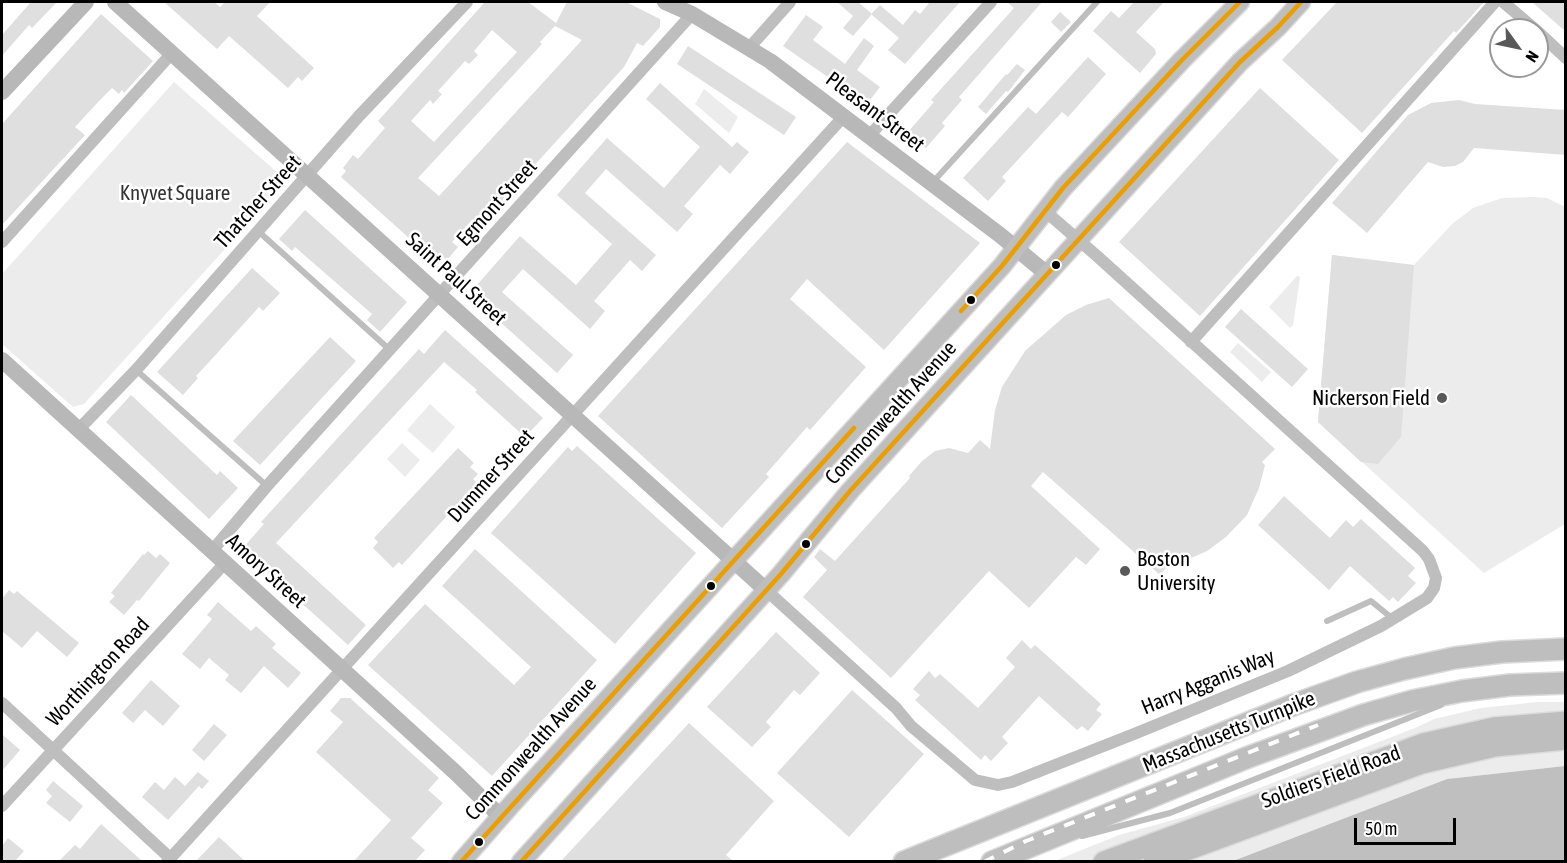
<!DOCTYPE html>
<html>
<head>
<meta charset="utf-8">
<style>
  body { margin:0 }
  #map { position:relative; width:1567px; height:863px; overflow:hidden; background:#fff; font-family:"Asap Condensed",sans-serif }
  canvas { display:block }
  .frame { position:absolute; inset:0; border:3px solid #000; pointer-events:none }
  .north { position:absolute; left:1489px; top:18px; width:60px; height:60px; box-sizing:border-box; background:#fff; border:2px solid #999; border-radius:50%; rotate:123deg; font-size:16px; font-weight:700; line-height:24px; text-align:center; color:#000 }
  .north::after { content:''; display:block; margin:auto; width:21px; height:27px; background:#595959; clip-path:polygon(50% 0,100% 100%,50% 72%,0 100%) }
  .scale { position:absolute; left:1354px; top:818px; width:102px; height:27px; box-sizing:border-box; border:3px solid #000; border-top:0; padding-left:8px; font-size:18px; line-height:21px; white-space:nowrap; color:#000; -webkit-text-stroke:4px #fff; paint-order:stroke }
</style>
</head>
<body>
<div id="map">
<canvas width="1567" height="863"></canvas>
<div class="frame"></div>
<div class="north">N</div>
<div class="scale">50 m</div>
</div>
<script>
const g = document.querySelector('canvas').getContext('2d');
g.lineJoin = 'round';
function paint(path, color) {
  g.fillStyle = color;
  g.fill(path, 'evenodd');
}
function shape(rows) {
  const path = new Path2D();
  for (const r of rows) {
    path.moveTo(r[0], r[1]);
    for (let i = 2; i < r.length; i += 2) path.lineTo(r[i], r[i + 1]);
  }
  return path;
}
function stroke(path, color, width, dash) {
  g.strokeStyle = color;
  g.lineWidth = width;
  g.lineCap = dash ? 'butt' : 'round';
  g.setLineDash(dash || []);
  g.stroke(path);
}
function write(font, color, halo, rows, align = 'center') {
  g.font = font + ' "Asap Condensed",sans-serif';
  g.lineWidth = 5;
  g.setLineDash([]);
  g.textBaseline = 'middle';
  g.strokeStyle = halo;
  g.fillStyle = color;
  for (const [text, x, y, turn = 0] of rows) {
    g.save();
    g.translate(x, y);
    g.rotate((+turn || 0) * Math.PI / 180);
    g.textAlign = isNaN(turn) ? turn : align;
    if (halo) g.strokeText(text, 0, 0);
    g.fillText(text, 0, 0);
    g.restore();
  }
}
paint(shape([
  [174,82,278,173,281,178,281,183,246,226,84,404,73,407,2,344,2,274],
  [704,89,738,117,729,133,695,104],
  [1533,197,1547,198,1565,207,1565,524,1484,573,1318,422,1332,255,1414,265,1452,224,1473,208,1502,198],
  [1297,276,1299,276,1300,278,1293,325,1290,328,1269,307],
  [1238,343,1271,372,1262,382,1230,352],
  [430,404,455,427,433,453,407,430],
  [402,443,420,460,405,477,387,459],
  [1538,702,1565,702,1565,766,1447,779,1233,861,1052,862,1119,835,1184,817,1415,728,1434,719,1481,708]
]), '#ececec');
paint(shape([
  [1565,766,1565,861,1233,861,1447,779]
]), '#bfbfbf');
paint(shape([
  [31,2,57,2,32,28,29,25,2,56,2,35],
  [164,2,214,2,220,7,225,2,270,2,257,16,314,68,302,81,298,77,288,88,229,36,217,49],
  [485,2,528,2,556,23,567,2,626,2,660,19,660,27,643,46,637,43,624,67,479,226,472,220,452,242,458,247,447,260,443,257,438,264,341,177,346,171,343,168,353,155,358,159,385,128,378,121],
  [555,26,582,40,439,196,418,178,542,44,540,42],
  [492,30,517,52,434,142,411,121,430,100,433,104,442,94,438,91,465,61,469,64,478,55,474,51],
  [837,2,858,2,872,14,853,36,843,28,853,16],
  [930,2,960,2,905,64,888,50,899,38,871,14,880,5,903,25,915,10,920,14],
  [1007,2,1042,2,959,97,962,100,942,123,945,126,926,148,908,132,934,102,931,100,1014,8],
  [1134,2,1164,2,1136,32,1155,49,1156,54,1140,73,1093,31,1111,11,1119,18],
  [1337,2,1484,2,1456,33,1454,31,1362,133,1282,60],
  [1532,2,1566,2,1566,32],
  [1060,12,1071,22,1061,32,1051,22],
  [101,14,153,61,124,93,122,90,119,94,112,88,99,101,75,127,85,135,2,225,2,124],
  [806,15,823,27,813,40,845,64,864,38,874,46,857,70,880,87,867,104,783,46],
  [688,46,796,117,784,135,677,64],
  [1088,57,1106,74,1068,117,1062,112,1002,177,1006,181,988,201,963,178,1028,107,1036,114],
  [1017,64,1025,70,1008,92,1006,91,986,114,978,107,1006,74,1007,75],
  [660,83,732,147,737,142,749,152,730,174,720,165,684,206,693,214,677,232,606,169,585,193,656,255,642,271,630,260,594,301,605,311,590,329,523,269,502,292,573,355,557,373,469,294,520,236,576,285,612,244,557,195,607,138,664,188,700,147,646,99],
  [1260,88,1339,160,1200,316,1119,242],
  [1459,100,1475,104,1566,110,1566,155,1474,148,1463,162,1455,166,1443,167,1428,162,1367,233,1332,203,1408,115,1431,103],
  [847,142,980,243,884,350,807,279,790,299,866,367,810,430,807,427,766,474,769,477,722,528,598,416],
  [305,210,407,302,380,332,367,320,372,314,295,247,292,251,279,239],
  [1332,255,1414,265,1401,437,1378,464,1361,462,1318,422],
  [252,268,280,293,263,311,259,307,210,361,196,376,198,378,183,395,157,372],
  [1109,298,1275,449,1262,462,1265,465,1259,488,1247,515,1226,537,1207,551,1173,566,1170,563,1160,575,1043,472,1031,486,1100,549,1086,565,1076,557,1029,608,989,571,891,678,803,597,827,570,814,557,820,549,835,561,910,478,909,476,922,461,935,451,949,448,968,453,980,440,990,449,995,410,1002,387,1025,351,1066,315,1086,305],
  [1241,309,1308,369,1292,387,1225,327],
  [445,330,543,418,525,437,475,392,477,390,444,362,276,543,366,625,348,645,242,549,264,524,261,522,419,349,424,354],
  [330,337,356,361,260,465,233,441],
  [131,395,217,475,220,471,238,488,209,519,106,422],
  [577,446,696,553,615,644,491,533,568,447,572,451],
  [458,448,474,463,470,467,478,474,473,479,477,483,402,565,399,562,393,568,373,548,378,542,374,538],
  [1284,496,1330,538,1346,520,1353,527,1361,519,1415,568,1408,576,1416,583,1398,602,1393,597,1389,601,1350,566,1329,590,1258,525],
  [475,549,597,660,492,776,368,665,425,604,514,685,531,667,442,586],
  [148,551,156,558,160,554,170,563,139,601,137,600,124,615,109,602,115,596,111,593,143,554,144,555],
  [9,590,14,594,17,591,79,643,67,657,37,631,22,648,2,631,2,599],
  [218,602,251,631,256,626,276,644,272,648,301,673,288,688,264,666,241,693,225,680,229,675,209,658,200,669,182,654,212,619,207,615],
  [776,632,820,673,800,695,794,690,766,722,771,727,752,747,707,707],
  [1022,640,1031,649,1035,645,1101,704,1096,710,1102,714,1088,731,1082,726,1077,730,1039,696,1002,737,1008,743,991,761,985,755,981,760,915,700,920,695,913,689,929,671,935,678,940,674,978,708,1015,667,1006,658],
  [151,680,180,706,163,726,145,710,133,723,122,713],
  [852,690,924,754,849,837,777,773],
  [341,698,350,698,439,778,428,790,443,803,411,838,425,850,415,861,354,861,391,820,316,752,343,722,330,711],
  [689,723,774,801,726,855,733,861,561,861],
  [214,724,227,735,204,761,192,750],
  [2,734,20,750,2,771],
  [198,772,209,781,202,789,199,786,168,820,142,797,155,782,164,790,175,777,185,786],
  [53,781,83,806,70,822,46,803,52,796,46,790],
  [101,824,142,861,59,861,75,845,80,849],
  [219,837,245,861,196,861],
  [8,838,24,851,15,861,2,861,2,846]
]), '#dfdfdf');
const primary = shape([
  [461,862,511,805,1002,266,1063,188,1182,60,1240,2],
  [521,862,781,574,850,491,1240,62,1278,27,1301,2]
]);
const highway = shape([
  [904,862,1293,705,1357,682,1404,669,1454,658,1502,652,1566,649],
  [992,862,1246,758,1363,715,1412,701,1462,691,1510,685,1566,683],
  [1104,862,1423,744,1494,728,1566,722],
  [1154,862,1422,763,1495,746,1566,739]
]);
stroke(primary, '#dbdbdb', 21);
stroke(highway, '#dbdbdb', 24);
stroke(shape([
  [932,183,1097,2],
  [258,231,390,350],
  [136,370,267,486],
  [1327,621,1371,601,1393,619],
  [1082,836,1170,813,1441,705]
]), '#bebebe', 6);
stroke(shape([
  [1503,2,1536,30],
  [1537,31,1566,58],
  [749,48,790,2],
  [869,136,991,2],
  [2,242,172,53],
  [1191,342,1495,2],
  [78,430,136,370,359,116,467,2],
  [211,552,267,486,692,14],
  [766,590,896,708,911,726,975,780,998,785,1012,782,1134,734,1288,671,1381,626,1427,598,1434,588,1436,578,1429,559,1423,551,1097,256,1045,211],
  [2,703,170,858],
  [2,806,224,564],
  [167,862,844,116]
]), '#bebebe', 12);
stroke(shape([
  [115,2,766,590],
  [665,2,692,14,770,61,1000,235,1047,274],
  [2,92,86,2],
  [2,360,456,773,500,816]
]), '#b8b8b8', 16);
stroke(primary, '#bebebe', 18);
stroke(highway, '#bebebe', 21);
const rail = shape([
  [984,862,1026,841,1318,725]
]);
stroke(rail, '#bebebe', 6);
stroke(rail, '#fff', 4, [11]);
stroke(shape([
  [961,311,1002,266,1063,188,1182,60,1240,2],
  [461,862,854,428],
  [521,862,781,574,850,491,1240,62,1278,27,1301,2]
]), '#eb9e00', 4.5);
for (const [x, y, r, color] of [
  [1056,265,5,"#000"],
  [971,300,5,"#000"],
  [1442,398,6,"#595959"],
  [806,544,5,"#000"],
  [1125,571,6,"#595959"],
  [711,586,5,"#000"],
  [479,842,5,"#000"]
]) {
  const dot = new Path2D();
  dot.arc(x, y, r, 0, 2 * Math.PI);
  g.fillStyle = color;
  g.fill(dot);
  stroke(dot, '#fff', 2);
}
write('21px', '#000', '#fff', [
  ["Pleasant Street",875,112,37],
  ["Thatcher Street",258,202,-48],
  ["Egmont Street",497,203,-48],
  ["Saint Paul Street",456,279,42],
  ["Commonwealth Avenue",891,413,-48],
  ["Dummer Street",491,476,-48],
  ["Amory Street",266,571,42],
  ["Worthington Road",98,672,-47],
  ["Harry Agganis Way",1208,682,-22],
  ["Massachusetts Turnpike",1229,732,-22],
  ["Commonwealth Avenue",531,749,-48],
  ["Soldiers Field Road",1331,777,-20]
]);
write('21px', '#333', '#fff', [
  ["Knyvet Square",175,193]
]);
write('21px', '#000', '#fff', [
  ["Nickerson Field",1430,398],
  ["Boston",1137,559,"left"],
  ["University",1137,583,"left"]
], 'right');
</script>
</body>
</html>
